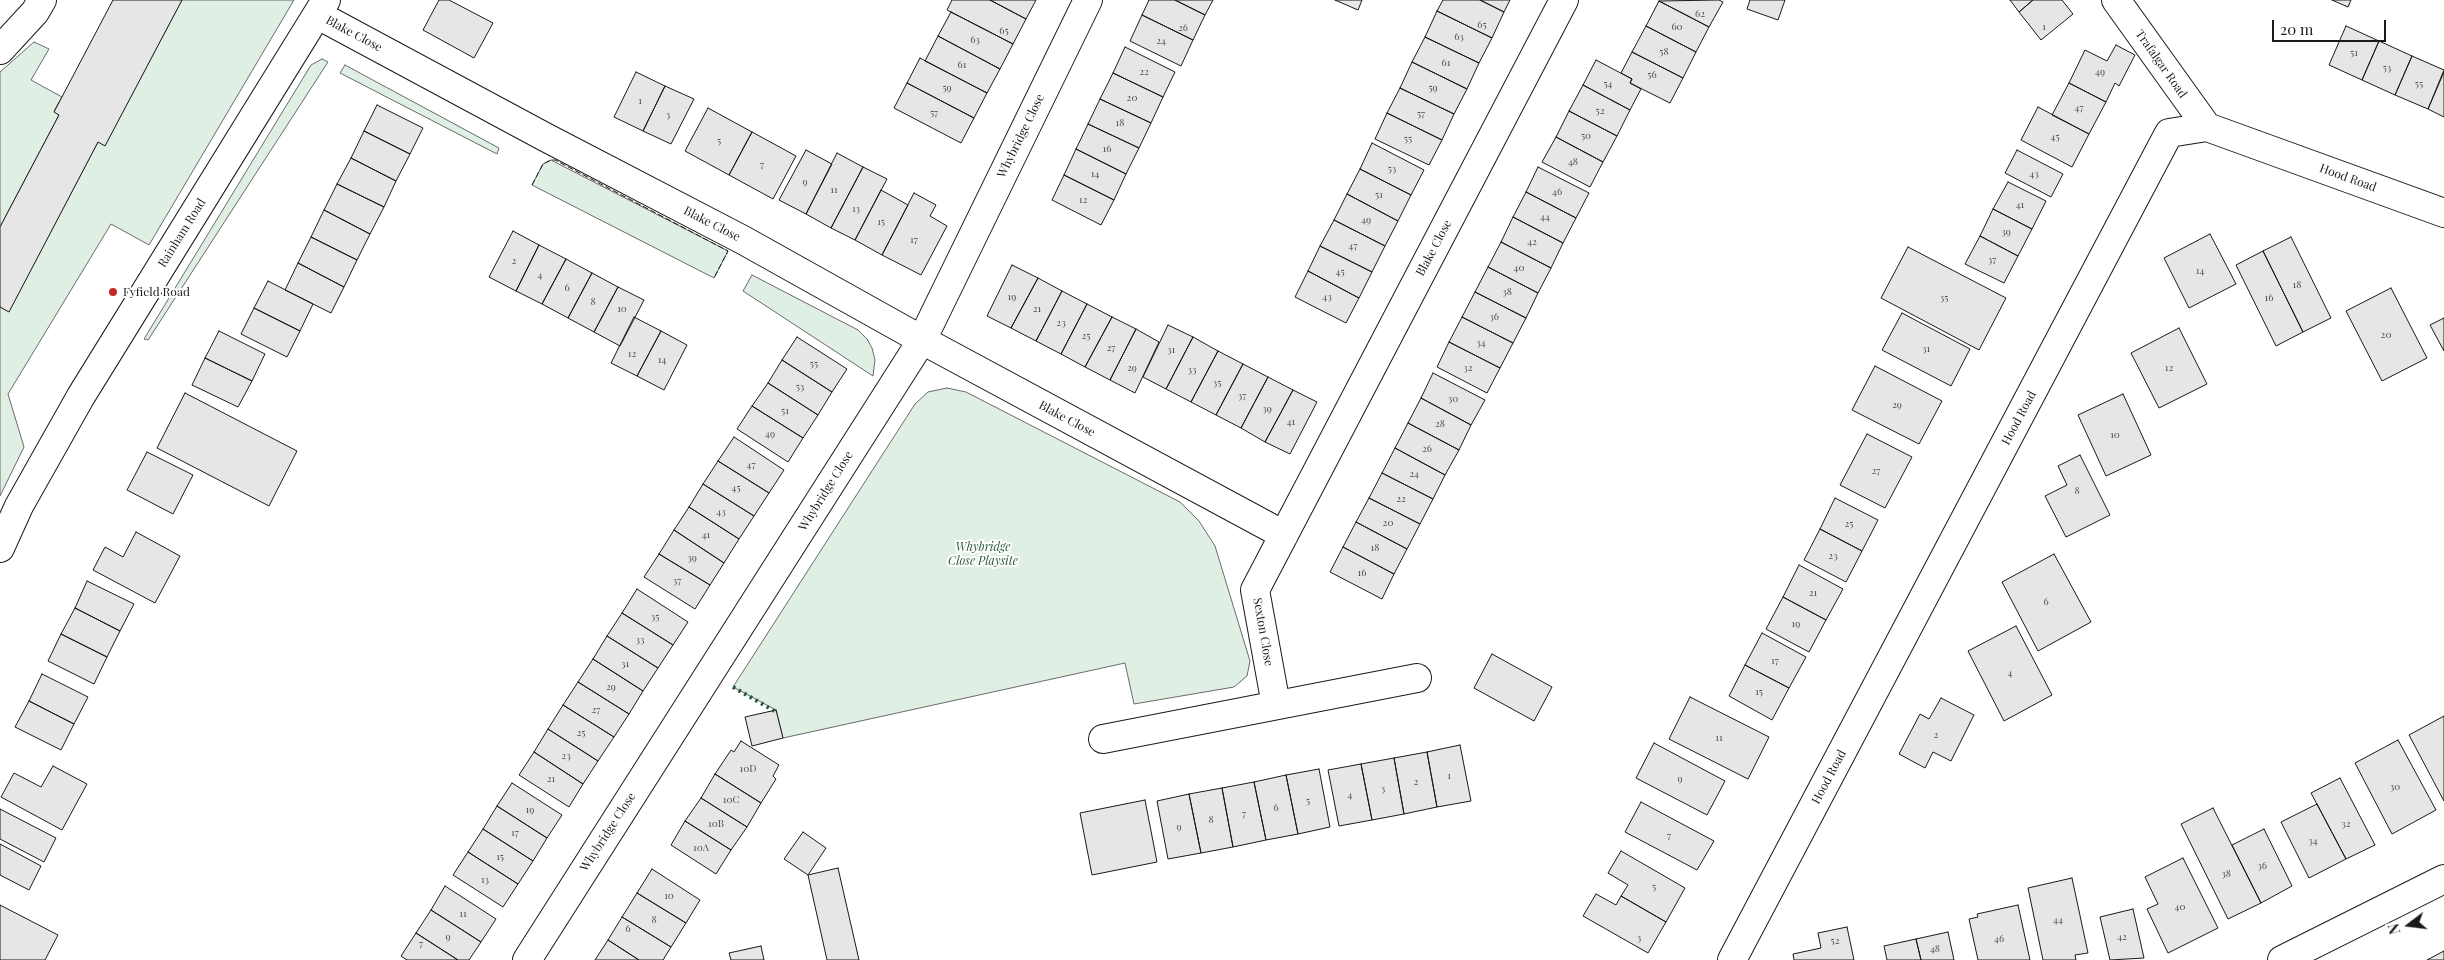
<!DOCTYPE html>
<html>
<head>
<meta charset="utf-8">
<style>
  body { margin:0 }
  #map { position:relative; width:2444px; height:960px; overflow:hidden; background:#fff; font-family:"Playfair Display",serif }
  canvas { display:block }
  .north { position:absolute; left:2384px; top:900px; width:50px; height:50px; -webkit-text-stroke:4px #fff; paint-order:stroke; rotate:255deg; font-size:14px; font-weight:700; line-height:20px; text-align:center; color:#1a1a1a }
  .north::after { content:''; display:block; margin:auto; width:18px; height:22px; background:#1a1a1a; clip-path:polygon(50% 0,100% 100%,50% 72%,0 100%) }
  .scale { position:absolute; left:2272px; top:20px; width:114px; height:22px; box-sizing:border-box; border:2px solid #1a1a1a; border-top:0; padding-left:6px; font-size:15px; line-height:18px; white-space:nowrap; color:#1a1a1a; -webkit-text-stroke:4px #fff; paint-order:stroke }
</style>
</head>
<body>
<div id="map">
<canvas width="2444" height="960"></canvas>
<div class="north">N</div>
<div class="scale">20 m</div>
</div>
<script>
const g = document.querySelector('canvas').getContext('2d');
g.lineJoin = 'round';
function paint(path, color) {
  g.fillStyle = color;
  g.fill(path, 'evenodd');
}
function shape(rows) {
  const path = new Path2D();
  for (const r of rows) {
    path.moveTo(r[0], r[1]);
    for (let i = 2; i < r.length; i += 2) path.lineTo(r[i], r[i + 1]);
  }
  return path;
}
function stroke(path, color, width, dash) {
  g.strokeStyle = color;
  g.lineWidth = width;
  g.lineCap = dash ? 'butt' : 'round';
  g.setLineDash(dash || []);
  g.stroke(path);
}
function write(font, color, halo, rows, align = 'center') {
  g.font = font + ' "Playfair Display",serif';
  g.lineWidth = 4;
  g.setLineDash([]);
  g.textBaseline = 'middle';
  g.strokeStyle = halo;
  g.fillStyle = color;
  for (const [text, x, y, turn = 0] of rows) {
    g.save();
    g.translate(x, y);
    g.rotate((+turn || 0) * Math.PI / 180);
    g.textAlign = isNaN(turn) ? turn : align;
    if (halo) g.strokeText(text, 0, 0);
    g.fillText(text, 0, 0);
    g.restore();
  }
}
const green = shape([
  [182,0,294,0,149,245,111,224,8,394,24,447,0,496,0,307,9,311,98,142,105,145,182,0],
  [34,42,49,49,31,80,62,97,54,111,59,115,0,227,0,72,34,42],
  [322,59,328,62,148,340,144,339,311,65,322,59],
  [345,65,499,148,497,154,340,73,345,65],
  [551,160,728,251,714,278,532,185,543,164,551,160],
  [752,275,858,330,867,339,872,348,875,360,873,376,743,291,752,275],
  [947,388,966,392,1180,502,1199,521,1215,546,1250,661,1247,676,1234,687,1134,704,1125,663,783,738,776,710,733,687,915,404,928,392,947,388]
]);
paint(green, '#e0efe3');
stroke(green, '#6a6a6a', 1);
const building = shape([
  [113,0,182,0,105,146,98,142,9,312,0,307,0,227,59,115,54,112,113,0],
  [439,0,449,0,493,23,474,58,423,30,439,0],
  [952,0,990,0,1026,19,1013,44,947,10,952,0],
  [990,0,1036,0,1026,19,990,0],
  [1149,0,1175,0,1205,15,1193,40,1142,15,1149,0],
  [1175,0,1213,0,1205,15,1175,0],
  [1335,0,1362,0,1358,10,1335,0],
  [1443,0,1480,0,1504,12,1492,38,1437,11,1443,0],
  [1480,0,1510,0,1504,12,1480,0],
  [1719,0,1723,2,1709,27,1659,1,1719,0],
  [1750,0,1785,0,1778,20,1747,9,1750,0],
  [2010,0,2033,0,2019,12,2010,0],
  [2033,0,2062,0,2073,14,2041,40,2019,12,2033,0],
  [2332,0,2351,0,2348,7,2332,0],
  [1659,1,1709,27,1696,52,1646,26,1659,1],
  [1437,11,1492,38,1479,63,1425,37,1437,11],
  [951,12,1013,44,1000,69,938,36,951,12],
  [1142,15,1193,40,1181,66,1130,41,1142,15],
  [1646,26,1696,52,1683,78,1632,52,1646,26],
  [2346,26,2379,41,2362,80,2329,65,2346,26],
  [938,36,1000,69,987,93,925,61,938,36],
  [1425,37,1479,63,1467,89,1412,62,1425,37],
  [2379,41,2412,56,2395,95,2362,80,2379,41],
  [2116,45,2135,55,2119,86,2115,83,2106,102,2069,83,2085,50,2107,61,2116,45],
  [1125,47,1175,72,1163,97,1113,73,1125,47],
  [1632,52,1683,78,1670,103,1630,83,1632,79,1621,73,1632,52],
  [2412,56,2444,70,2428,109,2395,95,2412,56],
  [920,58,987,93,974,118,907,83,920,58],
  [1596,60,1632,79,1630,83,1641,89,1630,110,1583,85,1596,60],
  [1412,62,1467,89,1454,114,1400,88,1412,62],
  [636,72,665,86,643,131,614,117,636,72],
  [2444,72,2444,117,2428,109,2444,72],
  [1113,73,1163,97,1151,123,1100,99,1113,73],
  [907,83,974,118,961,143,894,108,907,83],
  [2069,83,2106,102,2089,134,2052,115,2069,83],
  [1583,85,1630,110,1617,136,1569,111,1583,85],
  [665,86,694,99,671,144,643,131,665,86],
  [1400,88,1454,114,1442,140,1387,113,1400,88],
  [1100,99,1151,123,1139,148,1088,124,1100,99],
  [377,105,423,128,410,154,364,131,377,105],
  [2038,107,2089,134,2072,167,2021,140,2038,107],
  [708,108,752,132,729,175,685,151,708,108],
  [1569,111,1617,136,1603,162,1556,137,1569,111],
  [1387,113,1442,140,1429,165,1375,139,1387,113],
  [1088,124,1139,148,1126,174,1076,149,1088,124],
  [364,131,410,154,396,181,351,158,364,131],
  [752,132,796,156,773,199,729,175,752,132],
  [1556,137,1603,162,1590,187,1542,162,1556,137],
  [1372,143,1424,170,1411,195,1360,169,1372,143],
  [1076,149,1126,174,1114,200,1064,175,1076,149],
  [806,150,832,164,806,214,779,200,806,150],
  [2017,150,2063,174,2051,197,2005,173,2017,150],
  [837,153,863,167,831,228,806,214,837,153],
  [351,158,396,181,384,207,337,184,351,158],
  [863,167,887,179,855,240,831,228,863,167],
  [1538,167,1589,193,1576,218,1526,192,1538,167],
  [1360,169,1411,195,1398,221,1347,194,1360,169],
  [1064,175,1114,200,1101,225,1052,200,1064,175],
  [2008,182,2046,201,2032,229,1993,209,2008,182],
  [337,184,384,207,370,234,324,210,337,184],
  [881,190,908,205,882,255,855,240,881,190],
  [1526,192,1576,218,1563,243,1513,217,1526,192],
  [914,193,936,205,930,216,947,226,921,275,882,255,914,193],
  [1347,194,1398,221,1385,246,1334,220,1347,194],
  [1993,209,2032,229,2018,256,1980,236,1993,209],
  [324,210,370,234,357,260,311,237,324,210],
  [1513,217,1563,243,1551,268,1501,242,1513,217],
  [1334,220,1385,246,1372,272,1320,246,1334,220],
  [513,231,539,245,516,291,489,277,513,231],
  [2210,234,2236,284,2189,308,2164,258,2210,234],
  [1980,236,2018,256,2004,283,1965,264,1980,236],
  [311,237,357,260,344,287,298,263,311,237],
  [2291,237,2331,318,2303,332,2263,251,2291,237],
  [1501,242,1551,268,1538,293,1488,267,1501,242],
  [539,245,566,259,542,304,516,291,539,245],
  [1320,246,1372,272,1359,298,1308,271,1320,246],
  [1908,247,2006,298,1979,350,1881,298,1908,247],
  [2263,251,2303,332,2276,346,2236,265,2263,251],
  [566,259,592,273,568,318,542,304,566,259],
  [298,263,344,287,331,313,285,290,298,263],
  [1012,265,1038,278,1011,328,987,316,1012,265],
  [1488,267,1538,293,1526,318,1475,292,1488,267],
  [1308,271,1359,298,1346,323,1295,297,1308,271],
  [592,273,618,287,594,332,568,318,592,273],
  [1038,278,1062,291,1036,341,1011,328,1038,278],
  [268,281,313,304,300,331,254,308,268,281],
  [618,287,644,300,620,346,594,332,618,287],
  [2391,288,2427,358,2382,381,2346,311,2391,288],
  [1062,291,1087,304,1061,354,1036,341,1062,291],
  [1475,292,1526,318,1513,343,1462,317,1475,292],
  [1087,304,1112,317,1085,367,1061,354,1087,304],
  [254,308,300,331,287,357,241,334,254,308],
  [1902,313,1970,349,1951,386,1882,350,1902,313],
  [634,317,661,331,637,376,611,363,634,317],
  [1112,317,1136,329,1110,380,1085,367,1112,317],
  [1462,317,1513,343,1500,368,1449,342,1462,317],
  [2444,318,2444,351,2430,325,2444,318],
  [1168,325,1193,337,1166,389,1143,377,1168,325],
  [2179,328,2207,384,2159,408,2131,353,2179,328],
  [1136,329,1159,342,1135,393,1110,380,1136,329],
  [219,331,265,354,252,381,205,358,219,331],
  [661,331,687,345,664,390,637,376,661,331],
  [797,337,847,369,832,392,782,360,797,337],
  [1193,337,1218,351,1191,402,1166,389,1193,337],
  [1449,342,1500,368,1487,393,1437,367,1449,342],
  [1218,351,1243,364,1216,415,1191,402,1218,351],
  [205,358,252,381,238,407,192,385,205,358],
  [782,360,832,392,818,415,768,383,782,360],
  [1243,364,1268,377,1241,428,1216,415,1243,364],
  [1875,366,1942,401,1919,444,1852,410,1875,366],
  [1433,373,1485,400,1471,425,1421,398,1433,373],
  [1268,377,1293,390,1265,442,1241,428,1268,377],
  [768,383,818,415,803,438,752,406,768,383],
  [1293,390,1317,402,1290,454,1265,442,1293,390],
  [185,393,297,451,269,506,157,448,185,393],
  [2123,394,2151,455,2106,476,2078,415,2123,394],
  [1421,398,1471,425,1459,450,1408,423,1421,398],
  [752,406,803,438,788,462,737,429,752,406],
  [1408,423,1459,450,1445,475,1395,448,1408,423],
  [1867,434,1912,457,1885,508,1840,485,1867,434],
  [734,437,784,470,769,493,718,461,734,437],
  [1395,448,1445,475,1433,499,1382,473,1395,448],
  [147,452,193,475,173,514,127,490,147,452],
  [2080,455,2110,515,2066,537,2045,496,2067,485,2058,466,2080,455],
  [718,461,769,493,754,516,703,484,718,461],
  [1382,473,1433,499,1420,524,1369,498,1382,473],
  [703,484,754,516,739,539,689,507,703,484],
  [1369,498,1420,524,1407,549,1356,522,1369,498],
  [1835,498,1878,520,1862,551,1820,529,1835,498],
  [689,507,739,539,724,563,674,530,689,507],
  [1356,522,1407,549,1394,574,1343,547,1356,522],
  [1820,529,1862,551,1846,582,1804,560,1820,529],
  [674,530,724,563,710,585,659,554,674,530],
  [136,532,180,556,155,603,93,570,105,547,123,557,136,532],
  [1343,547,1394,574,1382,599,1330,572,1343,547],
  [659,554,710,585,695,609,644,577,659,554],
  [2054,554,2091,622,2038,651,2002,582,2054,554],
  [1799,565,1843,589,1826,620,1783,597,1799,565],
  [87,581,134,604,120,631,75,608,87,581],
  [637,589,688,622,673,645,622,613,637,589],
  [1783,597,1826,620,1809,652,1766,629,1783,597],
  [75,608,120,631,107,657,61,634,75,608],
  [622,613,673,645,658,668,607,636,622,613],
  [2016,626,2052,695,2004,721,1968,651,2016,626],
  [1762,633,1806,657,1789,688,1745,665,1762,633],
  [61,634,107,657,94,684,48,661,61,634],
  [607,636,658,668,643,691,593,659,607,636],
  [1492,654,1552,687,1534,721,1474,688,1492,654],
  [593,659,643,691,629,714,578,682,593,659],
  [1745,665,1789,688,1772,720,1729,696,1745,665],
  [42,674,88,697,74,724,29,701,42,674],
  [578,682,629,714,614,737,563,705,578,682],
  [1690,697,1769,737,1748,779,1669,739,1690,697],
  [1941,698,1974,715,1951,761,1933,752,1925,768,1899,754,1920,714,1929,719,1941,698],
  [29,701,74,724,61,750,15,727,29,701],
  [563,705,614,737,598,761,548,729,563,705],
  [776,710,783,738,752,746,745,717,776,710],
  [2444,716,2444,801,2409,735,2444,716],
  [548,729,598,761,583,784,534,752,548,729],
  [2398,740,2436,810,2392,834,2355,763,2398,740],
  [741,741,779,765,773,776,776,779,761,803,715,774,731,750,734,752,741,741],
  [1654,743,1725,781,1707,815,1636,778,1654,743],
  [1460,745,1471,801,1437,807,1427,752,1460,745],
  [534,752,583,784,569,807,519,775,534,752],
  [1427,752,1437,807,1404,814,1394,758,1427,752],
  [1394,758,1404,814,1372,820,1361,764,1394,758],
  [1361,764,1372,820,1339,826,1328,770,1361,764],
  [53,766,87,784,62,830,1,797,14,773,41,787,53,766],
  [1319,769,1330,827,1298,834,1286,775,1319,769],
  [715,774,761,803,747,827,701,798,715,774],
  [1286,775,1298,834,1266,840,1254,782,1286,775],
  [2340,778,2375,845,2346,859,2311,793,2340,778],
  [1254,782,1266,840,1233,847,1222,788,1254,782],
  [512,783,562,815,547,838,497,806,512,783],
  [1222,788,1233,847,1201,853,1189,794,1222,788],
  [1189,794,1201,853,1168,859,1157,801,1189,794],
  [701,798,747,827,731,850,685,821,701,798],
  [1145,800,1157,862,1092,875,1080,813,1145,800],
  [1641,802,1714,841,1697,870,1625,832,1641,802],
  [2317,804,2346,859,2309,878,2281,822,2317,804],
  [497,806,547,838,533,861,483,829,497,806],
  [2213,808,2261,903,2228,919,2181,824,2213,808],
  [0,809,56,838,44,862,0,839,0,809],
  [685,821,731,850,716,874,671,845,685,821],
  [483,829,533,861,518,884,468,852,483,829],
  [2264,829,2292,886,2261,903,2232,845,2264,829],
  [803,832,826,848,808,875,784,859,803,832],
  [0,844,41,866,29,890,0,875,0,844],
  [1621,851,1685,888,1666,922,1621,896,1628,885,1608,873,1621,851],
  [468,852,518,884,503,907,453,875,468,852],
  [2183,858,2218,928,2168,953,2147,909,2158,904,2145,877,2183,858],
  [838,868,859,960,827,960,808,875,838,868],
  [652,869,700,900,686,923,637,893,652,869],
  [2072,878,2088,953,2075,955,2076,960,2043,960,2028,888,2072,878],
  [445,886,496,919,481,942,431,910,445,886],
  [637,893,686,923,671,947,622,917,637,893],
  [1596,894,1616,905,1621,896,1666,922,1648,953,1583,916,1596,894],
  [0,905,58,935,45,960,0,960,0,905],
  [2018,905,2030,960,1978,960,1969,919,1978,917,1977,914,2018,905],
  [2133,909,2144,958,2110,960,2100,917,2133,909],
  [431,910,481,942,469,960,458,960,416,933,431,910],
  [622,917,671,947,663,960,639,960,608,940,622,917],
  [1847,927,1854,960,1794,960,1793,954,1821,948,1818,933,1847,927],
  [1948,932,1954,960,1921,960,1916,939,1948,932],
  [416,933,458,960,407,960,401,956,416,933],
  [1916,939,1921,960,1887,960,1884,946,1916,939],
  [608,940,639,960,595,960,608,940],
  [761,946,764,960,731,960,729,953,761,946],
  [2444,951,2444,960,2427,960,2444,951]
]);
paint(building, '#e6e6e6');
stroke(building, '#1a1a1a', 1);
const minor = shape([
  [2116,0,2207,127],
  [318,15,545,137,743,240,922,340,1284,535],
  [0,50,35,12,42,0],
  [1276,705,1255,590,1564,0],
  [1103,739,1417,678],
  [527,960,922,340,1088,0],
  [1732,960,2169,133,2207,127,2444,213],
  [2282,960,2444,879]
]);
const major = shape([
  [0,548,19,506,81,396,326,0]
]);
stroke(minor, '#1a1a1a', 30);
stroke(major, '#1a1a1a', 30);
stroke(minor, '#fff', 28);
stroke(major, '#fff', 28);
stroke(shape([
  [733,687,776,712]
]), '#2b5a34', 4, [2.5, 4]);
stroke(shape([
  [532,185,543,164,551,160,555,160,728,251,714,278]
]), '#1a1a1a', 1, [6, 2.5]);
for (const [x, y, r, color] of [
  [113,292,5,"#c62828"]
]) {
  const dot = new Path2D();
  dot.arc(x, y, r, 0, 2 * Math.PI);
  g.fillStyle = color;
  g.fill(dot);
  stroke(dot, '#fff', 2);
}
write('10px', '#4d4d4d', null, [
  ["62",1700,14],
  ["65",1482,25],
  ["60",1677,27],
  ["1",2044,27],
  ["26",1183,28],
  ["65",1004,31],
  ["63",1459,37],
  ["63",975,40],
  ["24",1161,41],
  ["58",1664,52],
  ["51",2354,53],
  ["61",1446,63],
  ["61",962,65],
  ["53",2387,68],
  ["22",1144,72],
  ["49",2100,72],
  ["56",1652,75],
  ["54",1608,84],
  ["55",2419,84],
  ["59",947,88],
  ["59",1433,88],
  ["20",1132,98],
  ["1",640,101],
  ["47",2079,108],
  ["52",1600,111],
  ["57",934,113],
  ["57",1421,114],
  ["3",668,115],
  ["18",1120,123],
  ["50",1586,136],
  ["45",2055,137],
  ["55",1408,139],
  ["5",719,141],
  ["16",1107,149],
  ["48",1573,162],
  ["7",762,165],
  ["53",1392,169],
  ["14",1095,174],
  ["43",2034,174],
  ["9",805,182],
  ["11",834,190],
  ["46",1557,192],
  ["51",1379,195],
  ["12",1083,200],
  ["41",2020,205],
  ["13",856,209],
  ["44",1545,217],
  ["49",1366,220],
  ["15",881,222],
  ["39",2006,232],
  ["17",914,240],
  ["42",1532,242],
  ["47",1353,246],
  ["37",1992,260],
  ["2",514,261],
  ["40",1519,268],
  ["14",2200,271],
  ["45",1340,272],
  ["4",540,275],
  ["18",2297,285],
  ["6",567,288],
  ["38",1507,292],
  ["19",1012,297],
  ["43",1327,297],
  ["35",1944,298],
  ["16",2269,298],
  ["8",593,302],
  ["10",622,309],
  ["21",1037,309],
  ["36",1494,317],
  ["23",1061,323],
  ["20",2386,335],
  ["25",1086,336],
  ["34",1481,343],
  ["27",1111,348],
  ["31",1926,349],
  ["31",1171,350],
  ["12",632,354],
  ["14",662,360],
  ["55",814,364],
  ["29",1132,368],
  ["32",1468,368],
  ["12",2169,368],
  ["33",1192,370],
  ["35",1217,383],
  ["53",800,387],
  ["37",1242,396],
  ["30",1453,399],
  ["29",1897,405],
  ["39",1267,409],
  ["51",785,411],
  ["41",1291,422],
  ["28",1440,424],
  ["49",770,434],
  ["10",2115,435],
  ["26",1427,449],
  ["47",751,465],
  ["27",1876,471],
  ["24",1414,474],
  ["45",736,488],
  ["8",2077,491],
  ["22",1401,499],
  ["43",721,512],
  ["20",1388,523],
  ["25",1849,524],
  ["41",706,535],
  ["18",1375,548],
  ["23",1833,556],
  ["39",692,558],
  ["16",1362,573],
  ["37",677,581],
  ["21",1813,593],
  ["6",2046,602],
  ["35",655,617],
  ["19",1796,624],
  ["33",640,640],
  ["17",1775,661],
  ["31",625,664],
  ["4",2010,673],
  ["29",611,687],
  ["15",1759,692],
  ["27",596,710],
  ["25",581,733],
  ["2",1936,735],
  ["11",1719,738],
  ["23",566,756],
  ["10D",748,769],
  ["1",1449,776],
  ["21",551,779],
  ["9",1680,779],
  ["2",1416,782],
  ["30",2395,787],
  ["3",1383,789],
  ["4",1350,795],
  ["10C",731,800],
  ["5",1308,801],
  ["6",1276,808],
  ["19",530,810],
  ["7",1244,814],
  ["8",1211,820],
  ["10B",716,824],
  ["32",2346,824],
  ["9",1179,827],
  ["17",515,833],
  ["7",1669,836],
  ["34",2313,841],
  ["10A",701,848],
  ["15",500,857],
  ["36",2262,866],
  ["38",2226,874],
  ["13",485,880],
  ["5",1654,887],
  ["10",669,896],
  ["40",2180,907],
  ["11",463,914],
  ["8",654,920],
  ["44",2058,920],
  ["6",628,929],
  ["9",448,937],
  ["42",2122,937],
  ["3",1639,938],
  ["46",1999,939],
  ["52",1835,941],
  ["7",421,944],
  ["48",1935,949]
]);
write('12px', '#1a1a1a', '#fff', [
  ["Blake Close",354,34,28],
  ["Trafalgar Road",2161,64,55],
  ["Whybridge Close",1021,136,-64],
  ["Hood Road",2348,178,20],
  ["Blake Close",712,224,27],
  ["Rainham Road",182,233,-58],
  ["Blake Close",1434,248,-62],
  ["Hood Road",2019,418,-62],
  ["Blake Close",1067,419,28],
  ["Whybridge Close",826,491,-58],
  ["Sexton Close",1263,632,80],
  ["Hood Road",1829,777,-62],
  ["Whybridge Close",608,832,-57]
]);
write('12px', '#1a1a1a', '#fff', [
  ["Fyfield Road",123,292]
], 'left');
write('italic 12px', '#2b5a34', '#fff', [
  ["Whybridge",983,547],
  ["Close Playsite",983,561]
]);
</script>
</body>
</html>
